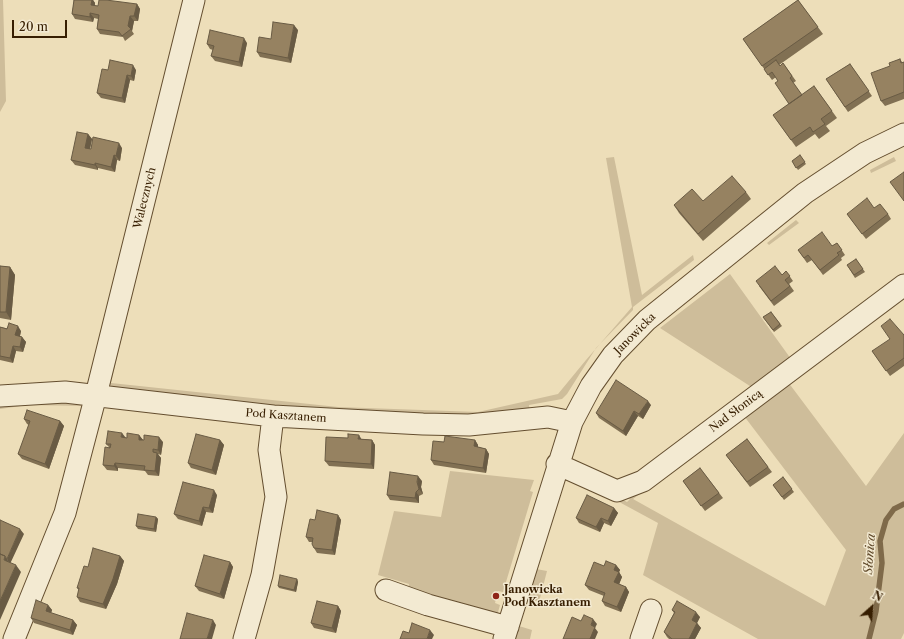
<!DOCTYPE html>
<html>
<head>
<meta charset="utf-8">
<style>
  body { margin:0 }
  #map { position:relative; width:904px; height:639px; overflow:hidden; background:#eddeb9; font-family:"Libre Caslon Text",serif }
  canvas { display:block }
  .north { position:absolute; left:852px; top:587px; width:40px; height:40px; -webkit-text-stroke:3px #f3ead2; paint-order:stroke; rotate:27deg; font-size:11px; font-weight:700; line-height:16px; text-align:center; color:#371e01 }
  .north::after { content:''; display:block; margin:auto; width:14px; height:18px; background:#371e01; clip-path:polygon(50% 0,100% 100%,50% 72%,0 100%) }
  .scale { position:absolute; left:12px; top:20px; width:55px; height:18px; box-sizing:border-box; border:2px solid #371e01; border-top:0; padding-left:5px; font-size:12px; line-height:14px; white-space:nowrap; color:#371e01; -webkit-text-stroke:3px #f3ead2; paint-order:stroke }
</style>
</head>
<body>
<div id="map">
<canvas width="904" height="639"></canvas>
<div class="north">N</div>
<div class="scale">20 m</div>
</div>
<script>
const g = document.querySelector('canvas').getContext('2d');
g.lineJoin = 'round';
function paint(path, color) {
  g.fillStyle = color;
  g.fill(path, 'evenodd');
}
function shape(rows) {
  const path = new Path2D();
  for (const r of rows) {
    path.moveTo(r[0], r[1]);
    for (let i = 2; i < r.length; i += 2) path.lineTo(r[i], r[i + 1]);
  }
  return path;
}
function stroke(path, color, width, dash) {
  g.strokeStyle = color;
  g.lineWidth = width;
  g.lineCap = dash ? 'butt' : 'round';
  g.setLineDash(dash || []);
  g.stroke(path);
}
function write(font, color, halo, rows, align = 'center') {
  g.font = font + ' "Libre Caslon Text",serif';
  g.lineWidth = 3;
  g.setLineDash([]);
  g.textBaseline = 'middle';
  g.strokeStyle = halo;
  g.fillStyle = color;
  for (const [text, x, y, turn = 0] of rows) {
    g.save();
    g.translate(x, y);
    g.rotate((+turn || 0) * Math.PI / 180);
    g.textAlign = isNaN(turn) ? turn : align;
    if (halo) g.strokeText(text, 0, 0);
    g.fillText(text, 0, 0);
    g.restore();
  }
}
paint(shape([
  [0,0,3,0,6,101,0,112],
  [184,78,111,383,338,407,478,412,558,394,586,360,632,307,606,158,614,157,642,295,693,255,694,260,633,307,633,310,596,348,567,394,562,399,529,405,530,412,488,417,335,414,106,386],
  [894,157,896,161,871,173,870,170],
  [796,220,799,223,769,245,767,243],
  [730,274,791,359,753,388,660,328],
  [788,382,866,486,904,433,904,633,901,639,758,639,643,575,658,523,573,477,609,492,627,502,630,499,621,493,662,477,633,499,825,606,846,550,744,416],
  [83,401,83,406,28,405,0,409,0,404],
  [450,471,534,480,530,491,533,492,503,592,498,591,495,603,500,605,497,616,407,593,409,584,378,575,394,511,441,517],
  [536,569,547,571,539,602,527,598],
  [519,626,532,630,530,639,515,639]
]), '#cebd9a');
stroke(shape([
  [869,639,876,611,882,563,880,541,886,520,894,509,904,504]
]), '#7f6a4a', 5.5);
const minor = shape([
  [0,396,65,392,273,416,423,424,469,425,548,417,572,422],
  [557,464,617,491,643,481,904,285],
  [386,590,428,605,508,627],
  [14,639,65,513,96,395,194,0],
  [244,639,262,575,276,497,269,450,273,416],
  [504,639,572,422,591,386,613,355,647,320,805,193,865,153,904,134],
  [641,639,651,610]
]);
stroke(minor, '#644e2f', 23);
stroke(minor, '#f3ead2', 21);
paint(shape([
  [74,0,93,0,95,3,95,6,98,6,137,4,140,9,138,21,134,21,132,31,134,34,125,41,123,37,100,34,97,29,98,19,94,18,93,22,75,19,72,14],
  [798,0,823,34,779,65,780,66,783,63,796,81,793,83,802,95,814,86,837,118,826,126,830,131,819,139,815,134,796,147,773,115,789,104,778,81,776,77,772,80,743,39],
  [298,30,291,63,260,57,257,52,271,39],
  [247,43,242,67,215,61,211,56,213,50,210,49,207,44],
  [900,59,902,62,904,62,904,99,885,106,881,101],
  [850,64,872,96,848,112,826,79],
  [108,70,136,70,134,81,130,80,125,103,101,98,97,93],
  [88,134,92,139,90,149,122,148,120,161,117,160,115,172,98,168,98,170,75,165,71,160],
  [800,155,806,164,798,170,792,161],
  [746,192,751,199,703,241,679,213,674,205,703,201],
  [874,208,888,214,891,219,866,239,847,214],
  [837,243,845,255,841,258,842,260,823,275,812,260,807,263,798,250,832,246],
  [856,259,865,272,855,278,847,265],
  [0,266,10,267,15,275,11,320,0,318],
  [786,271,793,281,789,284,794,291,774,306,759,286,782,275],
  [771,312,782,326,774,332,763,317],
  [0,327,21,331,20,336,22,337,26,342,23,352,16,351,13,363,0,360],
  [904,335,904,366,890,376,872,351],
  [651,405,643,419,638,416,626,436,599,418,596,413],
  [24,419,60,421,64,426,49,469,22,459,18,454,29,425,27,424],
  [139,435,143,440,163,442,161,455,158,454,161,458,159,476,148,475,145,471,118,468,118,471,107,470,103,465,109,447,106,444,126,438,127,438],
  [362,439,372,440,375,445,374,469,329,466,325,461],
  [747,439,772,472,750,487,726,455],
  [220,440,224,445,216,475,191,468,188,463],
  [475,440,478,445,478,447,486,449,489,454,486,473,434,465,431,460,444,442],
  [700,468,723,498,705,511,683,481],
  [783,477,794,492,784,500,773,485],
  [422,481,421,487,423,494,419,496,419,503,390,500,387,495],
  [217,495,213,513,206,512,202,526,178,519,174,514],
  [614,508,618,513,611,526,604,523,600,532,579,523,576,518],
  [338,515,341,520,335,555,317,553,314,548,312,542,309,542,306,537,315,520],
  [156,517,158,519,156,532,138,529,136,526],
  [120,556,124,561,117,584,106,609,80,602,77,597,79,590,77,588,88,567],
  [230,562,233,567,224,599,199,591,195,586],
  [616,565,620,570,619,572,622,577,619,584,626,587,629,592,621,612,605,606,602,601,604,596,589,590,585,585,604,566],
  [297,579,298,582,296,592,279,588,278,586],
  [48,605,52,610,51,613,73,620,77,625,73,635,34,623,31,618],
  [338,606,341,611,336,633,314,628,311,623],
  [672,610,700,617,697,623,701,628,695,639,669,639,667,637,664,632,674,613]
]), '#817053');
paint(shape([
  [92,0,93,0,95,3,94,10,91,5],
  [137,4,140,9,138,21,134,16],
  [90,13,94,18,93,22,90,17],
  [130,16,134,21,132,31,128,26],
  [294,25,298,30,291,63,288,58],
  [244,38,247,43,242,67,239,62],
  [133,65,136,70,134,81,131,76],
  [127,75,130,80,125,103,122,98],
  [88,134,92,139,89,153,85,148],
  [119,143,122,148,120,161,116,156],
  [114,155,117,160,115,172,111,167],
  [95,163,98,168,98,170,95,165],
  [10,267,15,275,11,320,6,312],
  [18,326,21,331,19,340,15,335],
  [22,337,26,342,23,352,20,347],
  [13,346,16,351,13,363,10,358],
  [648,401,651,405,643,419,639,414],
  [634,411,638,416,626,436,623,431],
  [60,421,64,426,49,469,45,464],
  [122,433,126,438,125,442,121,437],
  [139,435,143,440,142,445,139,440],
  [359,435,362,440,358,439],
  [159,437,163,442,161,455,158,450],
  [220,440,224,445,216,475,212,470],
  [372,440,375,445,374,469,371,464],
  [475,440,478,445,478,451,474,446],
  [486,449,489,454,486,473,483,468],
  [157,453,161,458,159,476,155,471],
  [115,463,118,468,118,471,114,466],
  [418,476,422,481,421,487,423,494,419,489,417,482],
  [214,490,217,495,213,513,209,508],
  [416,492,419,496,419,503,415,498],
  [203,507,206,512,202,526,199,521],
  [614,508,618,513,611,526,608,521],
  [338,515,341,520,335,555,332,550],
  [156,517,158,519,156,532,154,529],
  [601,518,604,523,600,532,596,527],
  [20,529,24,534,10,564,7,559],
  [5,556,10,564,4,560],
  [120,556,124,561,117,584,106,609,103,604],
  [230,562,233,567,224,599,220,594],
  [16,565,21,572,0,620,0,601],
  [616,565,620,570,619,572,622,577,618,587,614,582,614,570],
  [297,579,298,582,296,592,294,590],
  [626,587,629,592,621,612,617,607],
  [48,605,52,610,50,616,46,611],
  [338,606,341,611,336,633,332,628],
  [696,612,700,617,696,625,692,620],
  [593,619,597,624,595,628,598,632,595,639,590,639,591,625],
  [73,620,77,625,73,635,70,630],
  [213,620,216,625,212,639,207,639],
  [697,623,701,628,695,639,689,639],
  [430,630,434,635,432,639,427,639]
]), '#695b44');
const building = shape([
  [74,0,92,0,91,5,98,6,99,0,106,0,137,4,134,16,130,16,128,26,131,29,122,36,119,32,97,29,99,15,90,13,90,17,72,14,74,0],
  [798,0,818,27,762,66,743,39,798,0],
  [273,22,294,25,288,58,257,52,259,37,271,39,273,22],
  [210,30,244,38,239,62,211,56,214,46,207,44,210,30],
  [900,59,901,63,904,62,904,92,881,101,871,73,890,66,889,63,900,59],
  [110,60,133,65,131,76,127,75,122,98,97,93,102,69,108,70,110,60],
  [776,60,780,66,783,63,792,76,790,78,802,95,789,104,775,83,778,81,772,72,768,75,764,69,776,60],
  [850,64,869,91,845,107,826,79,850,64],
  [814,86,832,111,821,119,825,124,813,132,810,127,791,140,773,115,814,86],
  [77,132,88,134,85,148,91,149,93,137,119,143,116,156,114,155,111,167,95,163,95,165,71,160,77,132],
  [800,155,805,162,796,168,792,161,800,155],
  [904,172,904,201,890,182,904,172],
  [732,176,746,192,698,234,674,205,692,189,703,201,732,176],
  [867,198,874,208,880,204,888,214,862,234,847,214,867,198],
  [822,232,832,246,837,243,842,250,837,253,839,255,820,270,808,255,804,258,798,250,822,232],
  [856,259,863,269,854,275,847,265,856,259],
  [0,266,10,267,6,312,0,312,0,266],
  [775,266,782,275,786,271,790,276,785,280,790,286,771,301,756,281,775,266],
  [771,312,780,324,773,330,763,317,771,312],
  [890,319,904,335,904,358,886,371,872,351,890,339,881,326,890,319],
  [9,323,18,326,15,335,22,337,20,347,13,346,10,358,0,356,0,327,7,329,9,323],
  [616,380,648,401,639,414,634,411,623,431,596,413,616,380],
  [27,410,60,421,45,464,18,454,30,421,24,419,27,410],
  [108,431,122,433,121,437,127,438,127,433,139,435,139,440,144,440,144,435,159,437,158,450,153,449,153,452,157,453,155,471,144,470,145,466,115,463,114,466,103,465,105,447,110,448,111,444,106,444,108,431],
  [196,434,220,440,212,470,188,463,196,434],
  [348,434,359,435,358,439,372,440,371,464,325,461,326,437,348,438,348,434],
  [445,436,475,440,474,446,486,449,483,468,431,460,433,441,444,442,445,436],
  [747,439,768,467,747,482,726,455,747,439],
  [700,468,719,493,701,506,683,481,700,468],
  [390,472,418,476,417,482,419,489,416,492,415,498,387,495,390,472],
  [783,477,792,489,782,497,773,485,783,477],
  [183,482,214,490,209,508,203,507,199,521,174,514,183,482],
  [587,495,614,508,608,521,601,518,596,527,576,518,587,495],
  [317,510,338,515,332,550,314,548,312,544,313,538,306,537,310,519,315,520,317,510],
  [138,514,156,517,154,529,136,526,138,514],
  [0,520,20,529,7,559,5,556,0,554,0,520],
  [93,548,120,556,113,579,103,604,77,597,79,588,77,588,84,566,88,567,93,548],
  [0,554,5,556,4,560,16,565,0,601,0,554],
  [204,555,230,562,220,594,195,586,204,555],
  [606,561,616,565,614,570,619,572,614,582,626,587,617,607,602,601,605,593,585,585,594,562,604,566,606,561],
  [280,575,297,579,294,590,278,586,280,575],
  [36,600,48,605,46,611,73,620,70,630,31,618,36,600],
  [317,601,338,606,332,628,311,623,317,601],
  [677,601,696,612,692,620,697,623,689,639,672,639,664,632,675,612,672,610,677,601],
  [187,613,213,620,207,639,180,639,187,613],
  [584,615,593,619,591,625,595,627,590,639,563,639,572,617,581,621,584,615],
  [412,623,430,630,427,639,400,639,403,631,409,633,412,623]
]);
paint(building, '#968261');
stroke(building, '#695b44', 1);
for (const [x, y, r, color] of [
  [496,596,4,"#8f2418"]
]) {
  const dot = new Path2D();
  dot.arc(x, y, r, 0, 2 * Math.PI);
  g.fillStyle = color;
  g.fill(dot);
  stroke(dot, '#f3ead2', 1.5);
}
write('11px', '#371e01', '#f3ead2', [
  ["Walecznych",145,198,-76],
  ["Janowicka",635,334,-45],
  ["Nad Słonicą",736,411,-37],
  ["Pod Kasztanem",286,416,4]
]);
write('bold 11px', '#371e01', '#f3ead2', [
  ["Janowicka",504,590],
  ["Pod Kasztanem",504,603]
], 'left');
write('italic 12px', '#614a2b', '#f3ead2', [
  ["Słonica",870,554,-86]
]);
</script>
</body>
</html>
